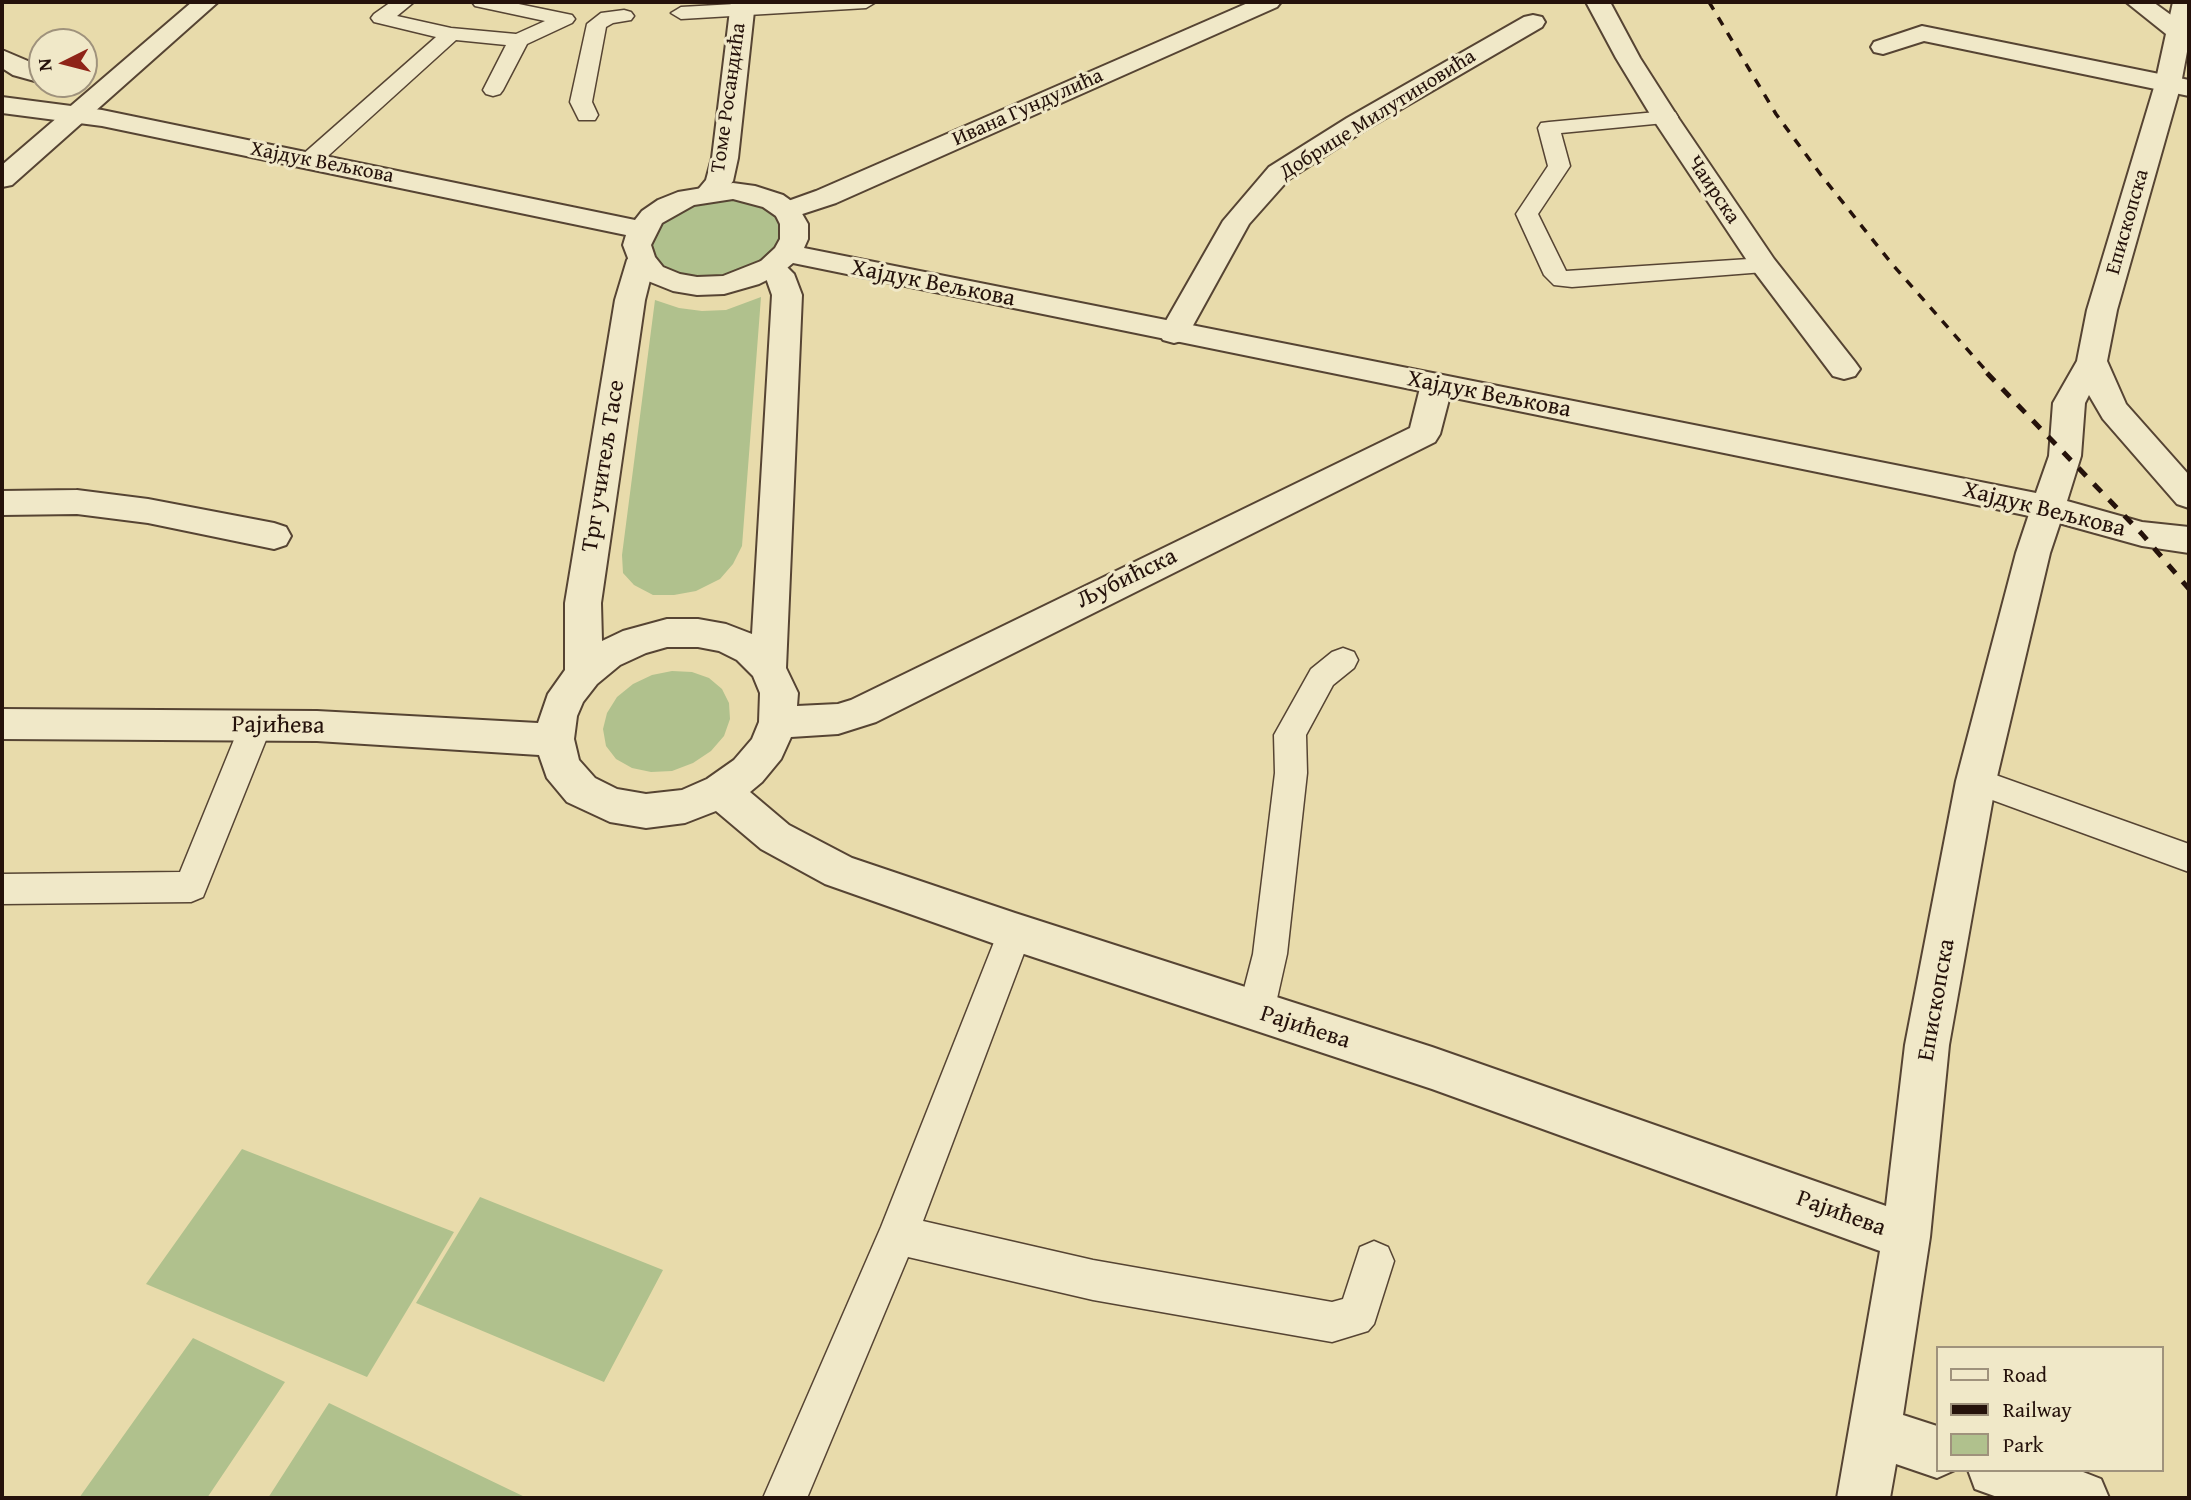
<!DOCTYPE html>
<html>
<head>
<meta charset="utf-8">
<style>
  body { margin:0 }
  #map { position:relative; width:2191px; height:1500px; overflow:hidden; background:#e8dbab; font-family:"Gentium Book Plus",serif }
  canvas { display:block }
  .frame { position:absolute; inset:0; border:4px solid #25120b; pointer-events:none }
  .legend { position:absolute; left:1936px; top:1346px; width:228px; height:126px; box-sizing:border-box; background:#f0e8c8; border:2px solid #9f927c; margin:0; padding:9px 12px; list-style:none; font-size:21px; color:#25120b }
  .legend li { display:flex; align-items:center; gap:14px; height:35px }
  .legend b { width:35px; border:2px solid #9f927c }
  .north { position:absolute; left:28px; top:28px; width:70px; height:70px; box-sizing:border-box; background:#f0e8c8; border:2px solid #9f927c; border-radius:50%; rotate:264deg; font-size:19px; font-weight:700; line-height:28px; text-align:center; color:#25120b }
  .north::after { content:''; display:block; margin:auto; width:24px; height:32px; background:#8f2418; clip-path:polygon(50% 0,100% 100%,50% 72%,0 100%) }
</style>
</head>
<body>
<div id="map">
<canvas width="2191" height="1500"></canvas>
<div class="frame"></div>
<ul class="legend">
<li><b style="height:9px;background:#f0e8c8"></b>Road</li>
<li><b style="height:9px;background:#25120b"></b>Railway</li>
<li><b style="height:19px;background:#b0c18d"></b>Park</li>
</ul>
<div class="north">N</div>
</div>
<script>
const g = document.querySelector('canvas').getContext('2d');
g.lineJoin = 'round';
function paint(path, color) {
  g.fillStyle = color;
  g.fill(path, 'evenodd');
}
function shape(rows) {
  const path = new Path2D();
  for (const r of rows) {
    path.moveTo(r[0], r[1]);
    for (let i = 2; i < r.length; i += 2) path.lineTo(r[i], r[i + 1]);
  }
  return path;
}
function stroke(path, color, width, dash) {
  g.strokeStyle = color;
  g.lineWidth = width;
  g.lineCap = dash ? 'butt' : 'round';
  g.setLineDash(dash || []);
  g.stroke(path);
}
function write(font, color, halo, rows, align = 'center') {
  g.font = font + ' "Gentium Book Plus",serif';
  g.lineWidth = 6;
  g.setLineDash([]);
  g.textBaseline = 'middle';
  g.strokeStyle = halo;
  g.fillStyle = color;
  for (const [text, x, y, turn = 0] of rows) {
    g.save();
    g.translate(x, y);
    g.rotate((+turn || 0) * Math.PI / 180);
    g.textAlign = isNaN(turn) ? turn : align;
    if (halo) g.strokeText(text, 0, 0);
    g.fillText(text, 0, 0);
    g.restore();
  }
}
paint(shape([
  [737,198,756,203,771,210,780,221,782,233,778,247,766,260,727,277,703,279,681,276,663,269,652,259,647,246,660,220,695,202],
  [761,297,742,546,733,564,720,579,696,591,674,595,653,595,634,585,623,573,622,555,655,300,679,308,702,311,726,310],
  [672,671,692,672,709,678,722,689,729,703,730,719,724,736,711,751,693,763,672,771,651,772,632,768,616,759,606,746,603,729,607,713,617,697,633,684,652,675],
  [242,1149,454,1232,367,1377,146,1284],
  [480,1197,663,1270,604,1382,416,1303],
  [193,1338,285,1382,207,1498,79,1498],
  [329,1403,527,1498,268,1498]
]), '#b0c18d');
const service = shape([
  [391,2,414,2,397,16,451,28,516,34,545,21,475,6,472,2,509,2,572,15,575,19,572,23,527,44,503,90,500,94,493,96,486,94,483,90,506,45,456,40,318,165,302,165,299,160,302,155,436,37,374,22,371,18,374,14,391,2],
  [771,2,876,2,866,8,681,19,671,13,681,7,771,2],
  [624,10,631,12,634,16,631,20,613,23,606,27,592,102,598,115,595,120,579,120,570,102,587,24,601,13,624,10],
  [1667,111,1675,112,1678,117,1675,122,1561,133,1570,166,1538,214,1566,271,1764,258,1772,260,1776,265,1772,270,1764,272,1572,287,1554,285,1544,275,1516,214,1548,166,1538,128,1541,123,1549,122,1667,111],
  [1343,648,1354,652,1358,660,1354,668,1333,685,1306,735,1307,773,1287,954,1274,1012,1269,1024,1256,1029,1243,1024,1238,1012,1253,954,1275,773,1274,735,1311,669,1332,652,1343,648],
  [256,712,267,716,272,725,203,897,191,902,2,904,2,874,180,872,240,725,245,716,256,712],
  [1976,768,2189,844,2189,872,1965,790,1960,781,1965,772,1976,768],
  [1015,917,1027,921,1032,932,923,1221,1093,1260,1332,1302,1343,1299,1360,1247,1374,1241,1388,1247,1394,1261,1374,1324,1368,1331,1332,1342,1093,1300,908,1257,807,1498,763,1498,881,1227,998,932,1003,921,1015,917]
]);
const minor = shape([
  [192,2,218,2,12,185,2,187,2,165,192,2],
  [731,2,755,2,738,158,733,181,720,198,710,200,700,198,696,192,706,180,712,158,731,2],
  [1250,2,1281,2,1277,7,836,203,787,219,777,217,773,211,777,205,816,191,1250,2],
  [1586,2,1610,2,1640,58,1679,119,1774,259,1855,362,1860,369,1855,376,1844,379,1833,376,1754,271,1653,119,1616,58,1586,2],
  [2126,2,2153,2,2189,28,2189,37,2180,40,2171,38,2126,2],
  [1533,15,1542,17,1545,22,1542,27,1365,130,1289,179,1249,224,1185,340,1174,343,1163,340,1159,333,1223,221,1269,167,1347,118,1524,17,1533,15],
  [1922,26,2189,80,2189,96,1924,41,1883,54,1874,52,1871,47,1874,42,1922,26],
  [2,50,42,67,42,83,13,75,2,68,2,50],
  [641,251,651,254,655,260,645,300,601,603,602,641,623,631,667,619,698,619,726,624,752,634,772,295,766,278,756,267,761,261,771,258,781,261,794,274,802,295,786,668,798,693,797,706,838,704,851,700,1410,428,1421,384,1426,377,1437,374,1448,377,1453,384,1440,434,1435,442,876,722,838,734,791,737,781,759,762,782,750,792,789,825,852,858,1015,913,1432,1047,1886,1206,1905,1045,1956,781,2016,553,2031,508,2036,499,2048,496,2060,499,2065,508,2050,553,1996,781,1949,1045,1930,1237,1903,1415,1937,1426,1937,1470,1955,1470,1937,1478,1896,1464,1890,1498,1837,1498,1880,1251,1432,1089,1015,951,825,884,761,849,716,811,685,823,646,828,610,822,567,802,547,778,539,755,317,741,2,739,2,709,317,711,538,723,548,694,565,670,565,603,615,300,627,260,631,254,641,251],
  [667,647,698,647,719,651,737,660,753,676,760,693,759,722,752,739,734,760,707,779,682,790,646,794,617,789,595,778,579,760,574,739,577,716,583,702,597,684,620,665,646,653,667,647],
  [77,490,148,499,274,523,286,527,291,536,286,545,274,549,148,523,77,514,2,515,2,491,77,490],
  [1968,1470,2078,1470,2101,1479,2109,1498,2000,1498,1975,1489,1968,1470]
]);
const tertiary = shape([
  [2173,2,2189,2,2189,41,2181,84,2117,310,2107,361,2126,404,2189,475,2189,508,2177,504,2103,419,2089,395,2085,403,2081,456,2067,501,2142,522,2189,527,2189,553,2142,546,2048,520,1930,495,793,263,781,273,759,284,724,294,697,295,673,291,643,279,631,266,623,245,626,235,102,126,2,113,2,97,102,110,635,220,642,211,658,200,678,192,733,183,755,186,783,195,797,205,808,224,808,239,804,248,2036,493,2049,456,2053,403,2077,361,2087,310,2155,84,2173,2],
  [733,199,763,207,776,216,780,224,780,239,775,248,761,261,723,276,697,277,680,274,663,267,655,257,651,245,662,223,694,205,733,199]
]);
stroke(service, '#564433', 3);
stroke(minor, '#564433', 4);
stroke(tertiary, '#564433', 4);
paint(service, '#f0e8c8');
paint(minor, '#f0e8c8');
paint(tertiary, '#f0e8c8');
stroke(shape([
  [1709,2,1776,114,1821,175,1892,264,1989,374]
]), '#25120b', 3.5, [9, 9]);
stroke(shape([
  [1987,373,2142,534,2189,589]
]), '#25120b', 5, [11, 11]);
write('21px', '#25120b', '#f0e8c8', [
  ["Томе Росандића",729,98,-82],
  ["Ивана Гундулића",1028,108,-24],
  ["Добрице Милутиновића",1378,115,-32],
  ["Хајдук Вељкова",322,163,11],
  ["Чаирска",1713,190,56],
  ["Епископска",2128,222,-74]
]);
write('24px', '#25120b', '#f0e8c8', [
  ["Хајдук Вељкова",933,284,11],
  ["Хајдук Вељкова",1489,395,11],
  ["Трг учитељ Тасе",604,466,-81],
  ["Хајдук Вељкова",2044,510,14],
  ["Љубићска",1127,579,-26],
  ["Рајићева",278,726,1],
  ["Епископска",1937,1000,-80],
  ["Рајићева",1305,1028,18],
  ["Рајићева",1841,1214,20]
]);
</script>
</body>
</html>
